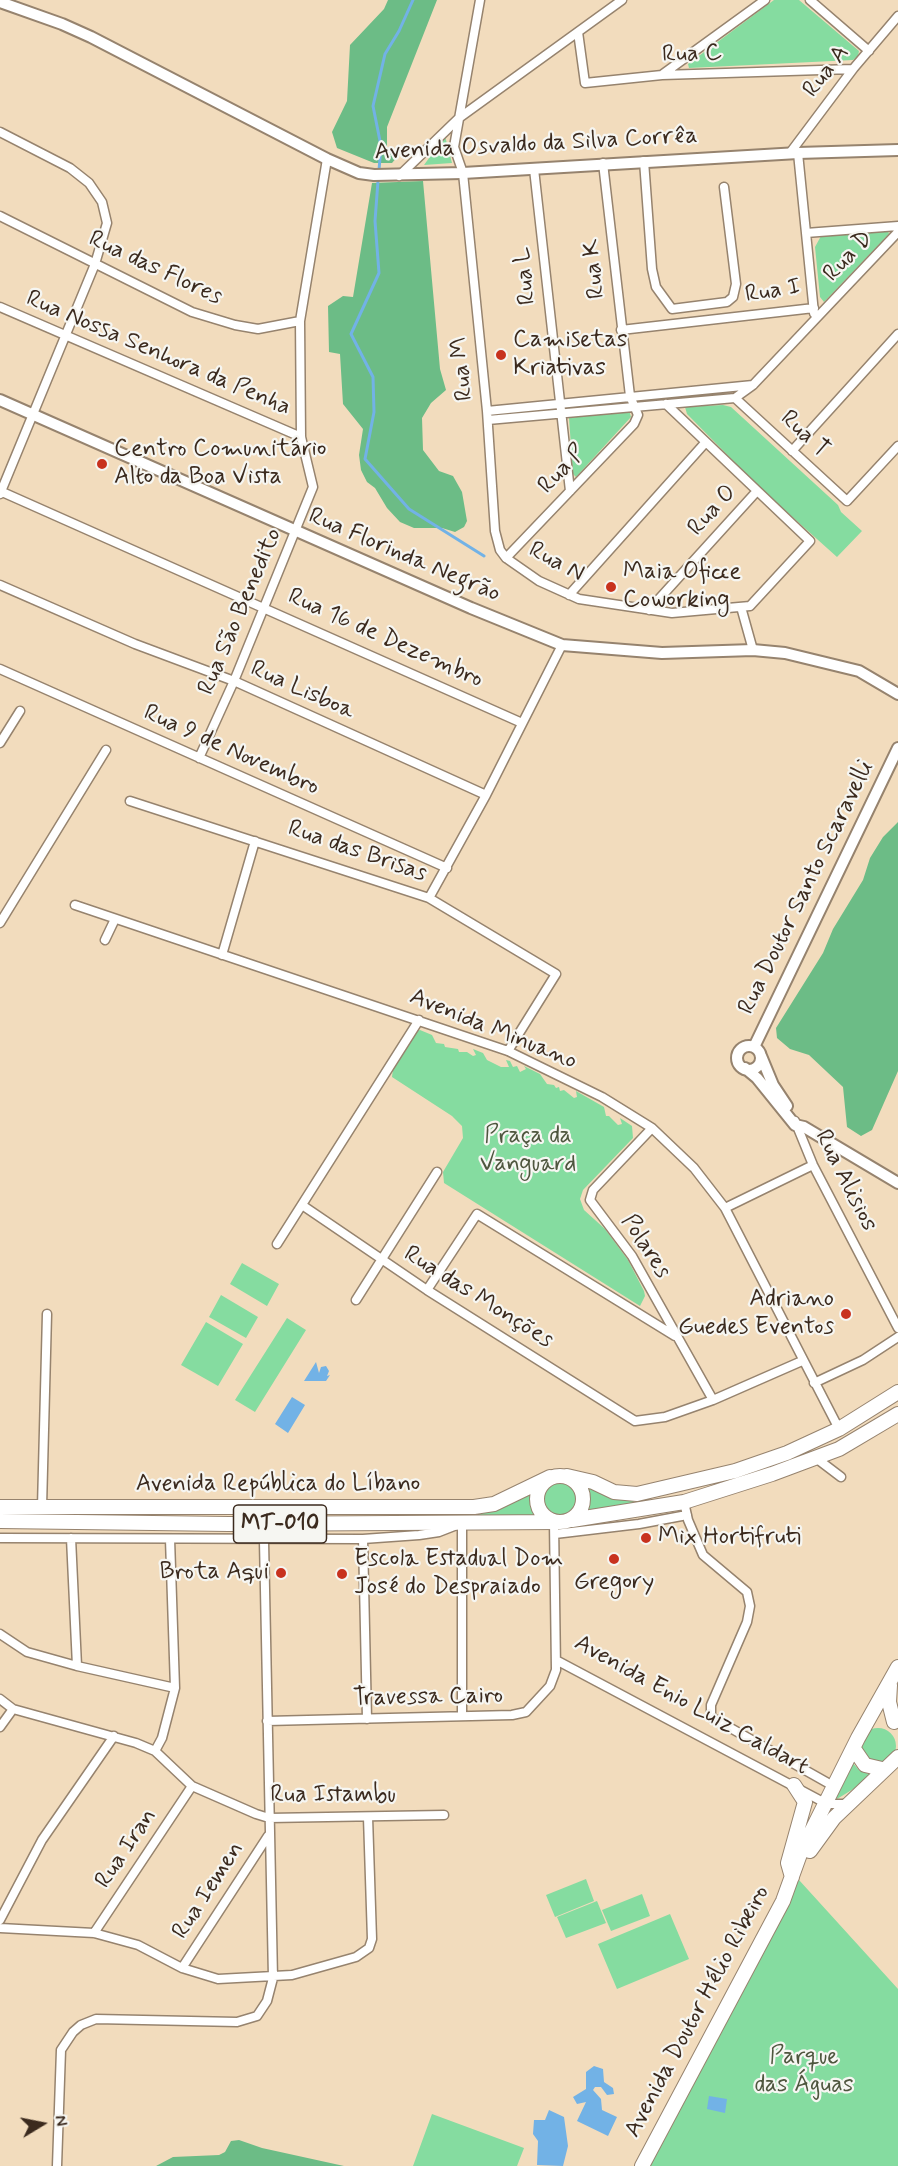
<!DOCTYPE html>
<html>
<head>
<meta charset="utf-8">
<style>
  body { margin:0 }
  #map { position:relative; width:898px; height:2166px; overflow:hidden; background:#f2dcbd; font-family:Mynerve,sans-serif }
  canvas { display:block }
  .north { position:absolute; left:12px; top:2094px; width:60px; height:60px; -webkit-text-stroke:4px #f6f6f2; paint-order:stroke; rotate:80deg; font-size:16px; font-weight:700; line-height:24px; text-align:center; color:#3b2a1e }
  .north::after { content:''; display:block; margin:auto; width:21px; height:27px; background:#3b2a1e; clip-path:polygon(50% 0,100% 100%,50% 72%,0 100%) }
</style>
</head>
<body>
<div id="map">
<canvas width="898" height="2166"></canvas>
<div class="north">N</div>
</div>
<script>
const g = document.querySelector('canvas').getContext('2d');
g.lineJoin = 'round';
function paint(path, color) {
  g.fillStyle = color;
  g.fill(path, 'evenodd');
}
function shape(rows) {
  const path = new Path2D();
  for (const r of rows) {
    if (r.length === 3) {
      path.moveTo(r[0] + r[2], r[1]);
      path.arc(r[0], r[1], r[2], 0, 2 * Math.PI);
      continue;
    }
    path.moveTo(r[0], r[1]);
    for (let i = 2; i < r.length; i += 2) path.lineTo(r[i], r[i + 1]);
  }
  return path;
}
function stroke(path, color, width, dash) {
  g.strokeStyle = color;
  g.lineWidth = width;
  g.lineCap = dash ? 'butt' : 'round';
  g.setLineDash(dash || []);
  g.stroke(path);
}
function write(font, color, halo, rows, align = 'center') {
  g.font = font + ' Mynerve,sans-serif';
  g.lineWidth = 4.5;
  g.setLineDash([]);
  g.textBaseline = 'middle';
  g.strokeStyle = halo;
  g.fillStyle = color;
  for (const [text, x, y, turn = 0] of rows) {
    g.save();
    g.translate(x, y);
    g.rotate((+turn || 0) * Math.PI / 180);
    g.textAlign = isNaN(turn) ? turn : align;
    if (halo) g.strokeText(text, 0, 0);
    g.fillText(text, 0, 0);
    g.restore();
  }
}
paint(shape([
  [774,0,799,0,859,51,858,56,853,60,689,68,688,64],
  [445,136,452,163,424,165],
  [888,231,889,234,824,302,820,297,815,247,821,236],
  [723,405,731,407,838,505,841,512,862,531,837,557,760,488,687,414,685,407],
  [629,410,631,417,576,477,573,474,569,418],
  [420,1030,432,1035,436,1043,444,1044,445,1047,458,1049,459,1052,467,1052,473,1056,476,1055,473,1049,483,1053,487,1060,501,1067,509,1067,506,1060,510,1061,513,1067,517,1066,520,1072,526,1069,524,1066,540,1074,547,1084,554,1085,556,1088,559,1087,560,1091,564,1090,574,1098,577,1097,576,1091,604,1107,606,1116,609,1116,618,1125,622,1124,620,1118,632,1126,633,1138,583,1190,580,1199,584,1210,605,1229,628,1260,644,1291,645,1296,640,1306,444,1183,443,1172,463,1138,462,1126,452,1116,392,1077,393,1069,414,1032],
  [242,1263,279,1284,267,1306,230,1284],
  [221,1295,258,1317,246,1338,209,1317],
  [287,1318,306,1330,255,1412,235,1400],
  [206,1322,243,1344,218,1386,181,1365],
  [560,1499,20],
  [584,1487,633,1498,634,1504,583,1514,587,1503],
  [535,1488,534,1508,541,1519,468,1520,468,1510],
  [878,1746,18],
  [852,1762,859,1770,871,1775,863,1783,837,1799,835,1797],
  [586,1879,594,1901,555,1917,546,1895],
  [799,1880,898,1989,898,2166,649,2166],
  [642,1894,650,1916,611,1931,602,1910],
  [597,1901,606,1923,566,1938,557,1917],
  [670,1914,689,1959,617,1989,598,1944],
  [432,2114,524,2148,517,2166,413,2166]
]), '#85dca0');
paint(shape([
  [388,0,437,0,387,127,387,147,398,156,392,163,374,163,337,148,332,132,347,101,350,45,384,9],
  [423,181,440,369,446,390,431,403,422,418,423,450,439,471,453,476,462,492,467,521,464,527,455,532,442,528,414,528,400,522,387,508,375,488,367,482,361,470,359,455,363,429,343,404,340,354,329,352,328,306,343,296,353,297,372,183],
  [898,822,898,1071,872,1130,861,1136,847,1127,843,1087,809,1055,790,1049,777,1038,776,1028,823,953,833,929,863,880,870,858,883,837],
  [239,2140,262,2148,344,2166,156,2166,173,2157,219,2155,225,2152,231,2141]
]), '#6cbc86');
paint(shape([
  [316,1362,319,1373,321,1367,326,1366,329,1371,327,1376,330,1375,326,1381,304,1381],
  [292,1397,305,1405,288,1433,275,1424],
  [594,2066,603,2069,604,2082,613,2088,614,2094,607,2095,601,2087,595,2087,593,2090,601,2099,602,2110,617,2117,608,2136,577,2121,586,2102,577,2104,573,2097,586,2089,586,2072],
  [709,2096,727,2099,725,2113,707,2109],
  [549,2110,564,2117,568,2146,563,2166,537,2165,538,2141,533,2134,534,2120,545,2120]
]), '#72b2e6');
stroke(shape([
  [379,170,381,146,373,106,385,54,399,31,413,0],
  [378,181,375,221,379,273,351,334,373,377,374,412,365,459,409,509,484,556]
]), '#72b2e6', 3);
const minor = shape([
  [480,0,454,147,463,173,487,411,495,531,500,550,506,558,539,581,579,599,672,613,750,606,810,541,666,404],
  [810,0,869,51],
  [578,32,585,83,662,75,853,69],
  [663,74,765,0],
  [0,132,70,168,89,183,102,202,107,223,95,264,0,494],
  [790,153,853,69,898,16],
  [798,153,814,313],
  [644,161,652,269,656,287,672,309,727,302,733,297,736,284,724,187],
  [534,169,570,491],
  [399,176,459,118,622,0],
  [0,216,192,312,235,325,258,329,300,321],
  [806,233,898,226],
  [0,307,301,437],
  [621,330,814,308],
  [735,398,847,501,898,446],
  [487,411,753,385],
  [488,420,735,398,753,385,898,232],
  [792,451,898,334],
  [0,491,522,723],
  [506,558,634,424,638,415,630,396,603,163],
  [0,585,135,644,234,681,486,795],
  [569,595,705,443],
  [741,607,753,650],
  [649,610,757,491],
  [0,669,447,868],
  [0,743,20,711],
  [199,758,234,681,313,487,301,437,300,321,327,159],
  [130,801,429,898,556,974,508,1051],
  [429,898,486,795,562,645],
  [75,905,508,1051,602,1097,652,1128,694,1168,725,1208,839,1429],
  [0,923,106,750],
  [105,940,115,919],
  [222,955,255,841],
  [795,1121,813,1165,898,1328],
  [652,1128,593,1190,590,1200,632,1256,713,1400],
  [302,1205,427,1290,635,1421,665,1417,713,1400,802,1361],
  [725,1208,813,1165],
  [277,1244,419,1020],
  [427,1290,477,1214,675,1336],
  [356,1300,437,1172],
  [814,1383,863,1360,898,1337],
  [816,1458,841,1477],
  [684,1502,688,1520,703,1555,747,1592,750,1606,747,1622,711,1705,711,1717,835,1787],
  [42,1507,47,1314],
  [555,1534,639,1524,687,1515],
  [0,1538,363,1539,419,1535,439,1532,462,1523,462,1716],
  [71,1538,77,1666,175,1688],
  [363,1539,367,1719],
  [0,1634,27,1652,77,1666],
  [556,1660,827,1804,847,1804],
  [0,1699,13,1709,136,1743,155,1751,192,1786,256,1814,269,1818,444,1815],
  [267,1721,512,1715,526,1712,550,1686,556,1670,554,1522],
  [0,1727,13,1709],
  [155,1751,162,1738,175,1688,170,1539],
  [0,1920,42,1840,114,1736],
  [0,1928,94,1933,138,1945,182,1968,218,1979,292,1975,356,1957,369,1948,372,1939,368,1817],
  [94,1933,192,1786],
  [182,1968,268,1836],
  [57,2166,61,2050,73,2032,81,2025,96,2019,237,2022,257,2016,267,2001,273,1978,264,1541]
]);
const tertiary = shape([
  [0,2,62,24,91,37,327,159,359,173,374,175,463,173,798,153,898,150],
  [0,400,471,608,562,645,662,653,753,650,785,653,859,671,898,694],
  [749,1058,12],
  [754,1047,898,748],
  [761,1056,773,1085,787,1106],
  [745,1068,757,1078,795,1125,804,1127,898,1183]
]);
const primary = shape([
  [560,1499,23],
  [567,1476,593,1482,614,1492,637,1494,735,1471,787,1453,839,1429,898,1392],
  [0,1507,474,1507,494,1504,550,1477],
  [572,1520,684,1502,772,1474,839,1449,898,1414],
  [0,1521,229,1524,560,1522],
  [890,1685,889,1702,894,1722],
  [854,1749,865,1765,882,1769],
  [810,1851,834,1818,898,1757],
  [792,1877,788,1863,805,1802,794,1785],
  [642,2166,783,1901,800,1854,858,1738,898,1667]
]);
stroke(minor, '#96836e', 11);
stroke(tertiary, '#96836e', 14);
stroke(primary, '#96836e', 16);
stroke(minor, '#fff', 8);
stroke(tertiary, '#fff', 10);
stroke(primary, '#fff', 14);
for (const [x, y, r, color] of [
  [501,355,6,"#c8321e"],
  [102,464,6,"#c8321e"],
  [611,587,6,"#c8321e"],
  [846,1314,6,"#c8321e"],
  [646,1538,6,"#c8321e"],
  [614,1559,6,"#c8321e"],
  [281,1573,6,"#c8321e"],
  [342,1574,6,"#c8321e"]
]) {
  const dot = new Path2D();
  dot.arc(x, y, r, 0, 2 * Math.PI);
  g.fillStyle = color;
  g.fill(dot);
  stroke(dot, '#f6f6f2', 2);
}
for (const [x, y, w] of [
  [280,1524,93]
]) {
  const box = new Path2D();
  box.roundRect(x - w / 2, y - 19, w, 38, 4.5);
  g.fillStyle = '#f6f6f2';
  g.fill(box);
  stroke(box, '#3b2a1e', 1.5);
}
write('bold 22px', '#3b2a1e', null, [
  ["MT-010",280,1524]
]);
write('24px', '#3b2a1e', '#f6f6f2', [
  ["Rua C",692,55,-2],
  ["Rua A",827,72,-52],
  ["Avenida Osvaldo da Silva Corrêa",536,145,-3],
  ["Rua D",849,257,-47],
  ["Rua das Flores",155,269,25],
  ["Rua K",595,269,-96],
  ["Rua L",526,276,-96],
  ["Rua I",773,292,-9],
  ["Rua Nossa Senhora da Penha",158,354,23],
  ["Rua M",463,369,-96],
  ["Rua T",804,435,43],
  ["Rua P",563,470,-46],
  ["Rua O",713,511,-48],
  ["Rua Florinda Negrão",404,556,23],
  ["Rua N",556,563,28],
  ["Rua São Benedito",241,612,-67],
  ["Rua 16 de Dezembro",385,639,24],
  ["Rua Lisboa",302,691,24],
  ["Rua 9 de Novembro",231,751,24],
  ["Rua das Brisas",357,852,19],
  ["Rua Doutor Santo Scaravelli",807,888,-64],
  ["Avenida Minuano",493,1030,22],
  ["Rua Alisios",845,1181,63],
  ["Polares",645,1247,57],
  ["Rua das Monções",478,1298,32],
  ["Avenida República do Líbano",278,1485],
  ["Travessa Cairo",428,1698,-1],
  ["Avenida Enio Luiz Caldart",691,1706,29],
  ["Rua Istambu",333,1796],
  ["Rua Iran",127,1849,-56],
  ["Rua Iemen",209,1891,-57],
  ["Avenida Doutor Hélio Ribeiro",698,2012,-62]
]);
write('24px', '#3b2a1e', '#f6f6f2', [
  ["Camisetas",513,341],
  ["Kriativas",513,369],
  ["Centro Comunitário",114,450],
  ["Alto da Boa Vista",114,478],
  ["Maia Oficce",623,573],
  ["Coworking",623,601],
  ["Adriano",834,1300,"right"],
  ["Guedes Eventos",834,1328,"right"],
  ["Mix Hortifruti",658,1538],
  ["Escola Estadual Dom",354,1560],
  ["José do Despraiado",354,1588],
  ["Brota Aqui",269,1573,"right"],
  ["Gregory",614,1583,"center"]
], 'left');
write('24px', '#4e563e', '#f6f6f2', [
  ["Praça da",528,1137],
  ["Vanguard",528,1165],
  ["Parque",804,2058],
  ["das Águas",804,2086]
]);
</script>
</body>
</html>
